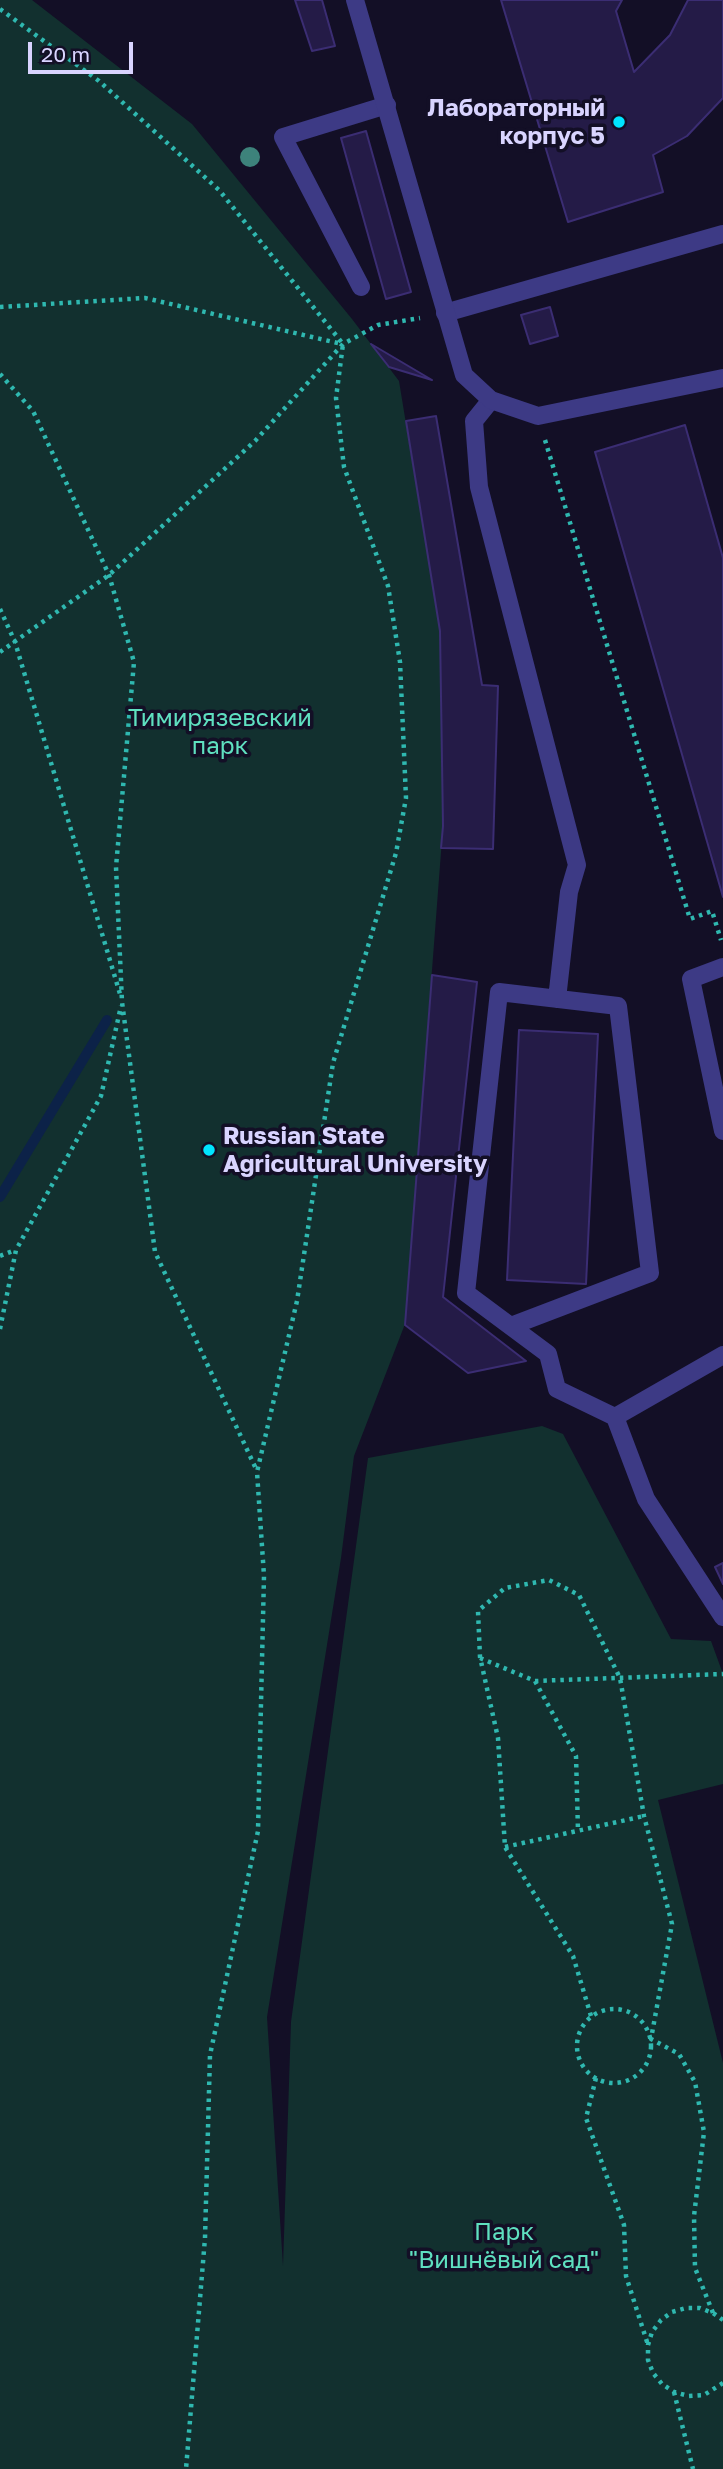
<!DOCTYPE html>
<html>
<head>
<meta charset="utf-8">
<style>
  body { margin:0 }
  #map { position:relative; width:723px; height:2469px; overflow:hidden; background:#130f26; font-family:"Golos Text",sans-serif }
  canvas { display:block }
  .scale { position:absolute; left:28px; top:42px; width:105px; height:32px; box-sizing:border-box; border:4px solid #d9d4ff; border-top:0; padding-left:9px; font-size:21px; line-height:24px; white-space:nowrap; color:#d9d4ff; -webkit-text-stroke:5px #130f26; paint-order:stroke }
</style>
</head>
<body>
<div id="map">
<canvas width="723" height="2469"></canvas>
<div class="scale">20 m</div>
</div>
<script>
const g = document.querySelector('canvas').getContext('2d');
g.lineJoin = 'round';
function paint(path, color) {
  g.fillStyle = color;
  g.fill(path, 'evenodd');
}
function shape(rows) {
  const path = new Path2D();
  for (const r of rows) {
    if (r.length === 3) {
      path.moveTo(r[0] + r[2], r[1]);
      path.arc(r[0], r[1], r[2], 0, 2 * Math.PI);
      continue;
    }
    path.moveTo(r[0], r[1]);
    for (let i = 2; i < r.length; i += 2) path.lineTo(r[i], r[i + 1]);
  }
  return path;
}
function stroke(path, color, width, dash) {
  g.strokeStyle = color;
  g.lineWidth = width;
  g.lineCap = dash ? 'butt' : 'round';
  g.setLineDash(dash || []);
  g.stroke(path);
}
function write(font, color, halo, rows, align = 'center') {
  g.font = font + ' "Golos Text",sans-serif';
  g.lineWidth = 7;
  g.setLineDash([]);
  g.textBaseline = 'middle';
  g.strokeStyle = halo;
  g.fillStyle = color;
  for (const [text, x, y, turn = 0] of rows) {
    g.save();
    g.translate(x, y);
    g.rotate((+turn || 0) * Math.PI / 180);
    g.textAlign = isNaN(turn) ? turn : align;
    if (halo) g.strokeText(text, 0, 0);
    g.fillText(text, 0, 0);
    g.restore();
  }
}
paint(shape([
  [0,0,32,0,192,124,352,319,399,381,440,631,443,826,405,1324,354,1456,341,1558,267,2017,283,2266,291,2022,368,1458,542,1426,563,1434,671,1639,711,1641,723,1674,723,1784,658,1800,723,2063,723,2469,0,2469]
]), '#12302f');
stroke(shape([
  [0,1197,107,1020]
]), '#0c2248', 10);
const building = shape([
  [295,0,322,0,335,46,312,51,295,0],
  [501,0,622,0,616,11,634,72,670,35,688,0,723,0,723,98,687,136,653,155,663,192,568,222,501,0],
  [366,131,411,292,386,299,341,138,366,131],
  [550,307,558,336,530,344,521,315,550,307],
  [371,344,432,380,389,367,371,344],
  [436,416,482,685,498,686,493,849,441,848,443,826,440,631,406,421,436,416],
  [685,425,723,558,723,897,595,452,685,425],
  [432,975,477,982,443,1297,526,1361,468,1373,405,1325,432,975],
  [519,1030,598,1034,586,1284,507,1280,519,1030],
  [723,1563,723,1584,715,1567,723,1563]
]);
paint(building, '#241b47');
stroke(building, '#3b2d73', 2);
stroke(shape([
  [0,9,99,81,219,190,343,344,336,398,344,467,388,586,400,662,406,798,396,853,333,1063,297,1301,257,1472,264,1576,258,1831,210,2055,205,2238,186,2469],
  [0,307,145,298,342,344],
  [0,374,33,411,109,575,134,662,116,867,122,1002,155,1252,257,1471],
  [545,440,690,919,712,911,721,940],
  [0,609,15,642,120,994],
  [0,652,109,575,255,441,343,344,378,325,420,318],
  [0,1256,15,1250],
  [0,1329,16,1250,101,1096,121,1006],
  [480,1658,535,1681,723,1674],
  [535,1681,576,1756,578,1831],
  [505,1847,644,1816],
  [614,2046,37],
  [591,2016,573,1956,505,1847,498,1738,480,1657,478,1611,505,1588,549,1580,579,1595,620,1678,644,1816,672,1924,651,2039,679,2054,695,2082,704,2132,694,2216,695,2268,713,2313],
  [596,2078,586,2118,624,2225,626,2276,648,2345],
  [723,2320,713,2313,700,2308,686,2308,672,2312,661,2320,652,2332,648,2345,648,2360,653,2373,662,2384,674,2392,689,2396,704,2395,723,2383],
  [674,2392,693,2469]
]), '#2fb8b0', 4.5, [3.5, 5]);
stroke(shape([
  [361,287,283,137,387,105],
  [445,313,723,234],
  [491,400,474,421,479,487,577,865,569,892,557,999],
  [723,967,691,979,723,1131],
  [511,1326,650,1273,618,1006,499,992,466,1293,548,1354,557,1389,615,1417],
  [723,1355,615,1417,646,1499,723,1617]
]), '#3d3a85', 18);
stroke(shape([
  [355,0,464,375,491,400,538,416,723,378]
]), '#3d3a85', 18);
g.fillStyle = '#3d827b';
for (const [x, y] of [
  [250,157]
]) {
  g.beginPath();
  g.arc(x, y, 10, 0, 2 * Math.PI);
  g.fill();
}
for (const [x, y, r, color] of [
  [619,122,7,"#00e5ff"],
  [209,1150,7,"#00e5ff"]
]) {
  const dot = new Path2D();
  dot.arc(x, y, r, 0, 2 * Math.PI);
  g.fillStyle = color;
  g.fill(dot);
  stroke(dot, '#130f26', 2.5);
}
write('bold 24px', '#d9d4ff', '#130f26', [
  ["Лабораторный",605,108],
  ["корпус 5",605,136],
  ["Russian State",223,1136,"left"],
  ["Agricultural University",223,1164,"left"]
], 'right');
write('24px', '#5fe0c0', '#130f26', [
  ["Тимирязевский",220,718],
  ["парк",220,746],
  ["Парк",504,2232],
  ["\"Вишнёвый сад\"",504,2260]
]);
</script>
</body>
</html>
